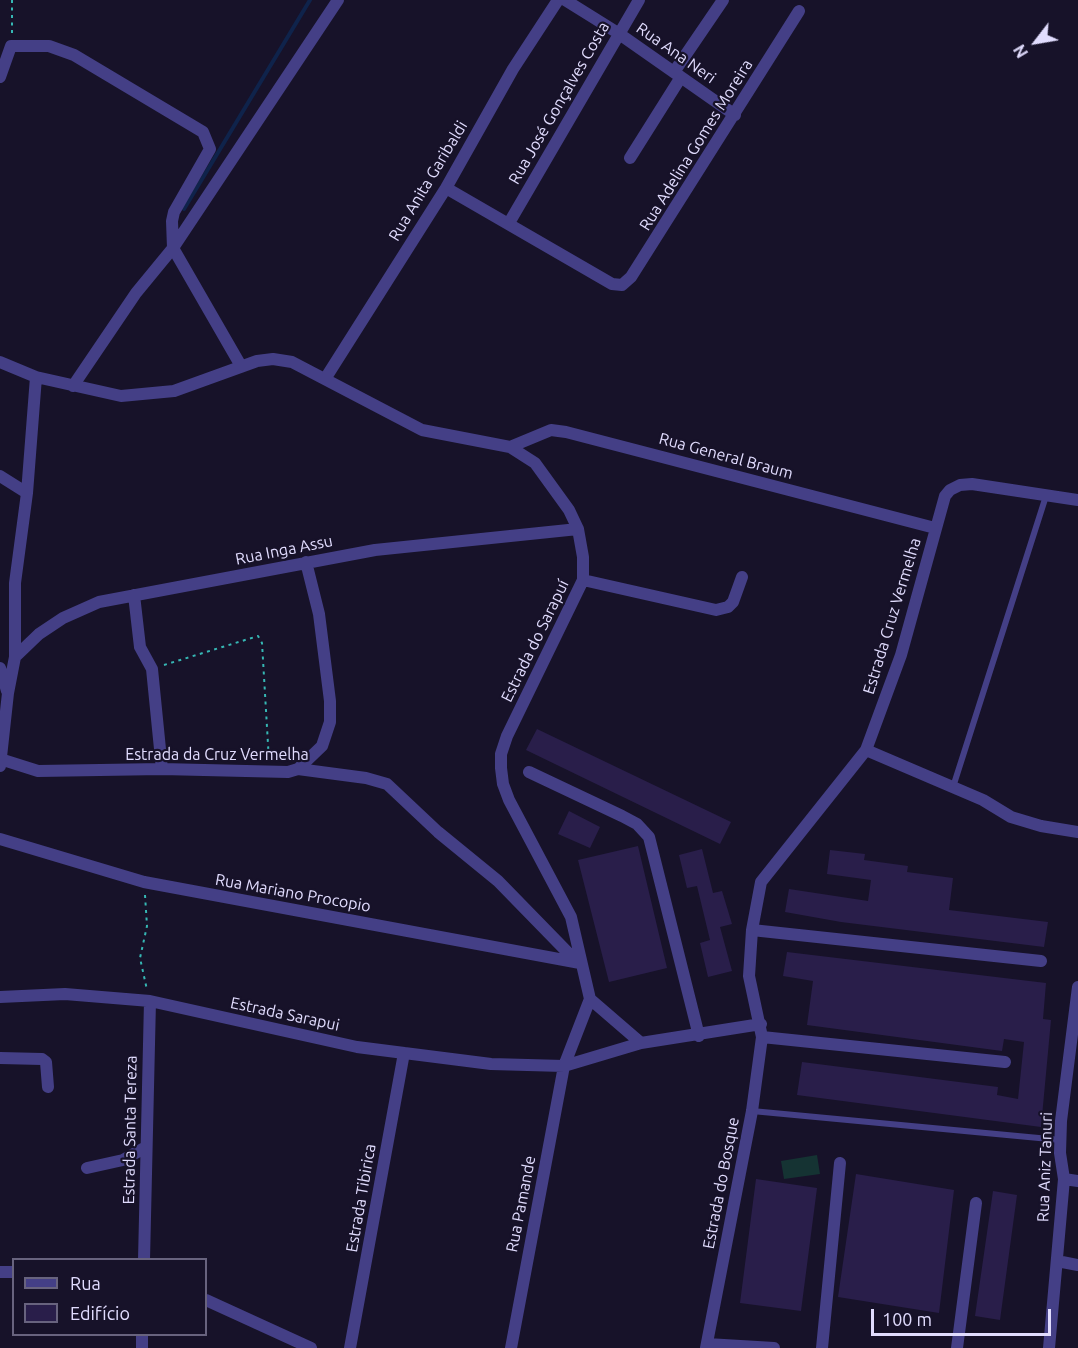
<!DOCTYPE html>
<html>
<head>
<meta charset="utf-8">
<style>
  body { margin:0 }
  #map { position:relative; width:1078px; height:1348px; overflow:hidden; background:#171229; font-family:Ubuntu,sans-serif }
  canvas { display:block }
  .legend { position:absolute; left:12px; top:1258px; width:195px; height:78px; box-sizing:border-box; background:#171229; border:2px solid #68637e; margin:0; padding:8px 10px; list-style:none; font-size:18px; color:#e1dcfe }
  .legend li { display:flex; align-items:center; gap:12px; height:30px }
  .legend b { width:30px; border:2px solid #68637e }
  .north { position:absolute; left:1006px; top:12px; width:60px; height:60px; -webkit-text-stroke:4px #171229; paint-order:stroke; rotate:239deg; font-size:16px; font-weight:700; line-height:24px; text-align:center; color:#e1dcfe }
  .north::after { content:''; display:block; margin:auto; width:21px; height:27px; background:#e1dcfe; clip-path:polygon(50% 0,100% 100%,50% 72%,0 100%) }
  .scale { position:absolute; left:871px; top:1309px; width:180px; height:27px; box-sizing:border-box; border:3px solid #e1dcfe; border-top:0; padding-left:8px; font-size:18px; line-height:21px; white-space:nowrap; color:#e1dcfe; -webkit-text-stroke:4px #171229; paint-order:stroke }
</style>
</head>
<body>
<div id="map">
<canvas width="1078" height="1348"></canvas>
<ul class="legend">
<li><b style="height:8px;background:#443f86"></b>Rua</li>
<li><b style="height:16px;background:#291e4a"></b>Edifício</li>
</ul>
<div class="north">N</div>
<div class="scale">100 m</div>
</div>
<script>
const g = document.querySelector('canvas').getContext('2d');
g.lineJoin = 'round';
function paint(path, color) {
  g.fillStyle = color;
  g.fill(path, 'evenodd');
}
function shape(rows) {
  const path = new Path2D();
  for (const r of rows) {
    path.moveTo(r[0], r[1]);
    for (let i = 2; i < r.length; i += 2) path.lineTo(r[i], r[i + 1]);
  }
  return path;
}
function stroke(path, color, width, dash) {
  g.strokeStyle = color;
  g.lineWidth = width;
  g.lineCap = dash ? 'butt' : 'round';
  g.setLineDash(dash || []);
  g.stroke(path);
}
function write(font, color, halo, rows, align = 'center') {
  g.font = font + ' Ubuntu,sans-serif';
  g.lineWidth = 4.5;
  g.setLineDash([]);
  g.textBaseline = 'middle';
  g.strokeStyle = halo;
  g.fillStyle = color;
  for (const [text, x, y, turn = 0] of rows) {
    g.save();
    g.translate(x, y);
    g.rotate((+turn || 0) * Math.PI / 180);
    g.textAlign = isNaN(turn) ? turn : align;
    if (halo) g.strokeText(text, 0, 0);
    g.fillText(text, 0, 0);
    g.restore();
  }
}
paint(shape([
  [817,1155,820,1174,784,1179,781,1161]
]), '#153333');
stroke(shape([
  [184,209,310,0]
]), '#0f234b', 4);
paint(shape([
  [537,729,731,822,720,844,526,750],
  [569,811,600,827,590,848,558,834],
  [638,846,667,968,609,982,578,860],
  [702,849,713,893,722,891,732,924,720,927,732,971,708,977,700,943,710,940,697,886,687,888,679,855],
  [830,850,865,854,864,860,908,866,907,872,953,878,949,910,1048,922,1044,947,841,922,785,912,789,889,868,901,871,880,827,874],
  [787,952,1046,983,1043,1019,1051,1020,1041,1127,797,1095,802,1062,998,1087,997,1095,1018,1099,1024,1042,1004,1039,1002,1051,807,1025,813,981,783,976],
  [856,1174,954,1190,939,1313,838,1297],
  [756,1179,817,1188,801,1311,740,1303],
  [993,1191,1017,1195,1000,1320,975,1316]
]), '#291e4a');
stroke(shape([
  [12,33,12,0],
  [164,665,258,636,262,643,269,761],
  [145,895,147,926,140,958,147,990]
]), '#36b7b4', 2, [3, 4.5]);
stroke(shape([
  [953,787,1046,496],
  [752,1111,1060,1140]
]), '#443f86', 6);
stroke(shape([
  [565,0,618,33,735,115],
  [674,72,723,0],
  [0,77,11,46,49,46,74,55,203,132,210,149,174,212,172,221,173,248,241,366],
  [630,158,681,77],
  [446,188,612,284,622,285,631,277,799,11],
  [509,223,639,0],
  [0,362,36,377,121,396,174,391,257,361,273,359,292,362,422,430,510,447,535,463,569,510,578,529,583,557,583,580,507,736,501,754,501,768,503,784,509,800,571,917,590,999,564,1066,511,1348],
  [325,379,446,188,513,69,558,0],
  [73,386,136,293,173,248,338,0],
  [510,447,551,430,566,432,935,528],
  [0,476,27,493],
  [583,580,716,610,728,607,733,602,742,577],
  [134,595,140,647,152,669,162,769],
  [15,657,39,634,63,618,99,602,375,550,578,529],
  [0,668,7,691],
  [866,750,983,800,1011,817,1041,826,1078,832],
  [0,759,38,771,162,769,288,772,298,769,366,778,387,784,438,832,498,881,577,962],
  [0,766,8,693,15,657,15,583,27,493,36,377],
  [298,769,322,746,330,722,330,701,319,614,306,562],
  [529,772,622,816,637,824,649,837,699,1036],
  [0,839,144,882,580,963],
  [752,930,1041,961],
  [0,997,65,994,150,1001,357,1047,491,1064,564,1066,641,1043,761,1024],
  [590,999,641,1043],
  [762,1037,1005,1062],
  [0,1058,42,1059,46,1062,48,1087],
  [87,1168,123,1160,146,1147],
  [1064,1179,1078,1181],
  [144,1260,150,1001],
  [1057,1261,1078,1265],
  [0,1272,14,1272],
  [206,1300,311,1348],
  [707,1344,774,1348],
  [142,1348,142,1334],
  [350,1348,404,1053],
  [706,1348,752,1111,762,1037,749,976,752,930,761,882,866,750,901,655,945,496,950,490,960,485,972,484,1078,500],
  [822,1348,840,1163],
  [957,1348,976,1203],
  [1049,1348,1064,1179,1060,1153,1061,1121,1078,987]
]), '#443f86', 12);
write('16px', '#e1dcfe', '#171229', [
  ["Rua Ana Neri",676,53,35],
  ["Rua José Gonçalves Costa",559,103,-60],
  ["Rua Adelina Gomes Moreira",696,145,-58],
  ["Rua Anita Garibaldi",428,181,-59],
  ["Rua General Braum",726,456,15],
  ["Rua Inga Assu",284,550,-11],
  ["Estrada Cruz Vermelha",892,616,-73],
  ["Estrada do Sarapuí",535,641,-64],
  ["Estrada da Cruz Vermelha",217,755],
  ["Rua Mariano Procopio",293,893,10],
  ["Estrada Sarapui",285,1014,12],
  ["Estrada Santa Tereza",130,1130,-89],
  ["Rua Aniz Tanuri",1045,1167,-88],
  ["Estrada do Bosque",721,1183,-79],
  ["Estrada Tibirica",361,1198,-80],
  ["Rua Pamande",521,1204,-79]
]);
</script>
</body>
</html>
